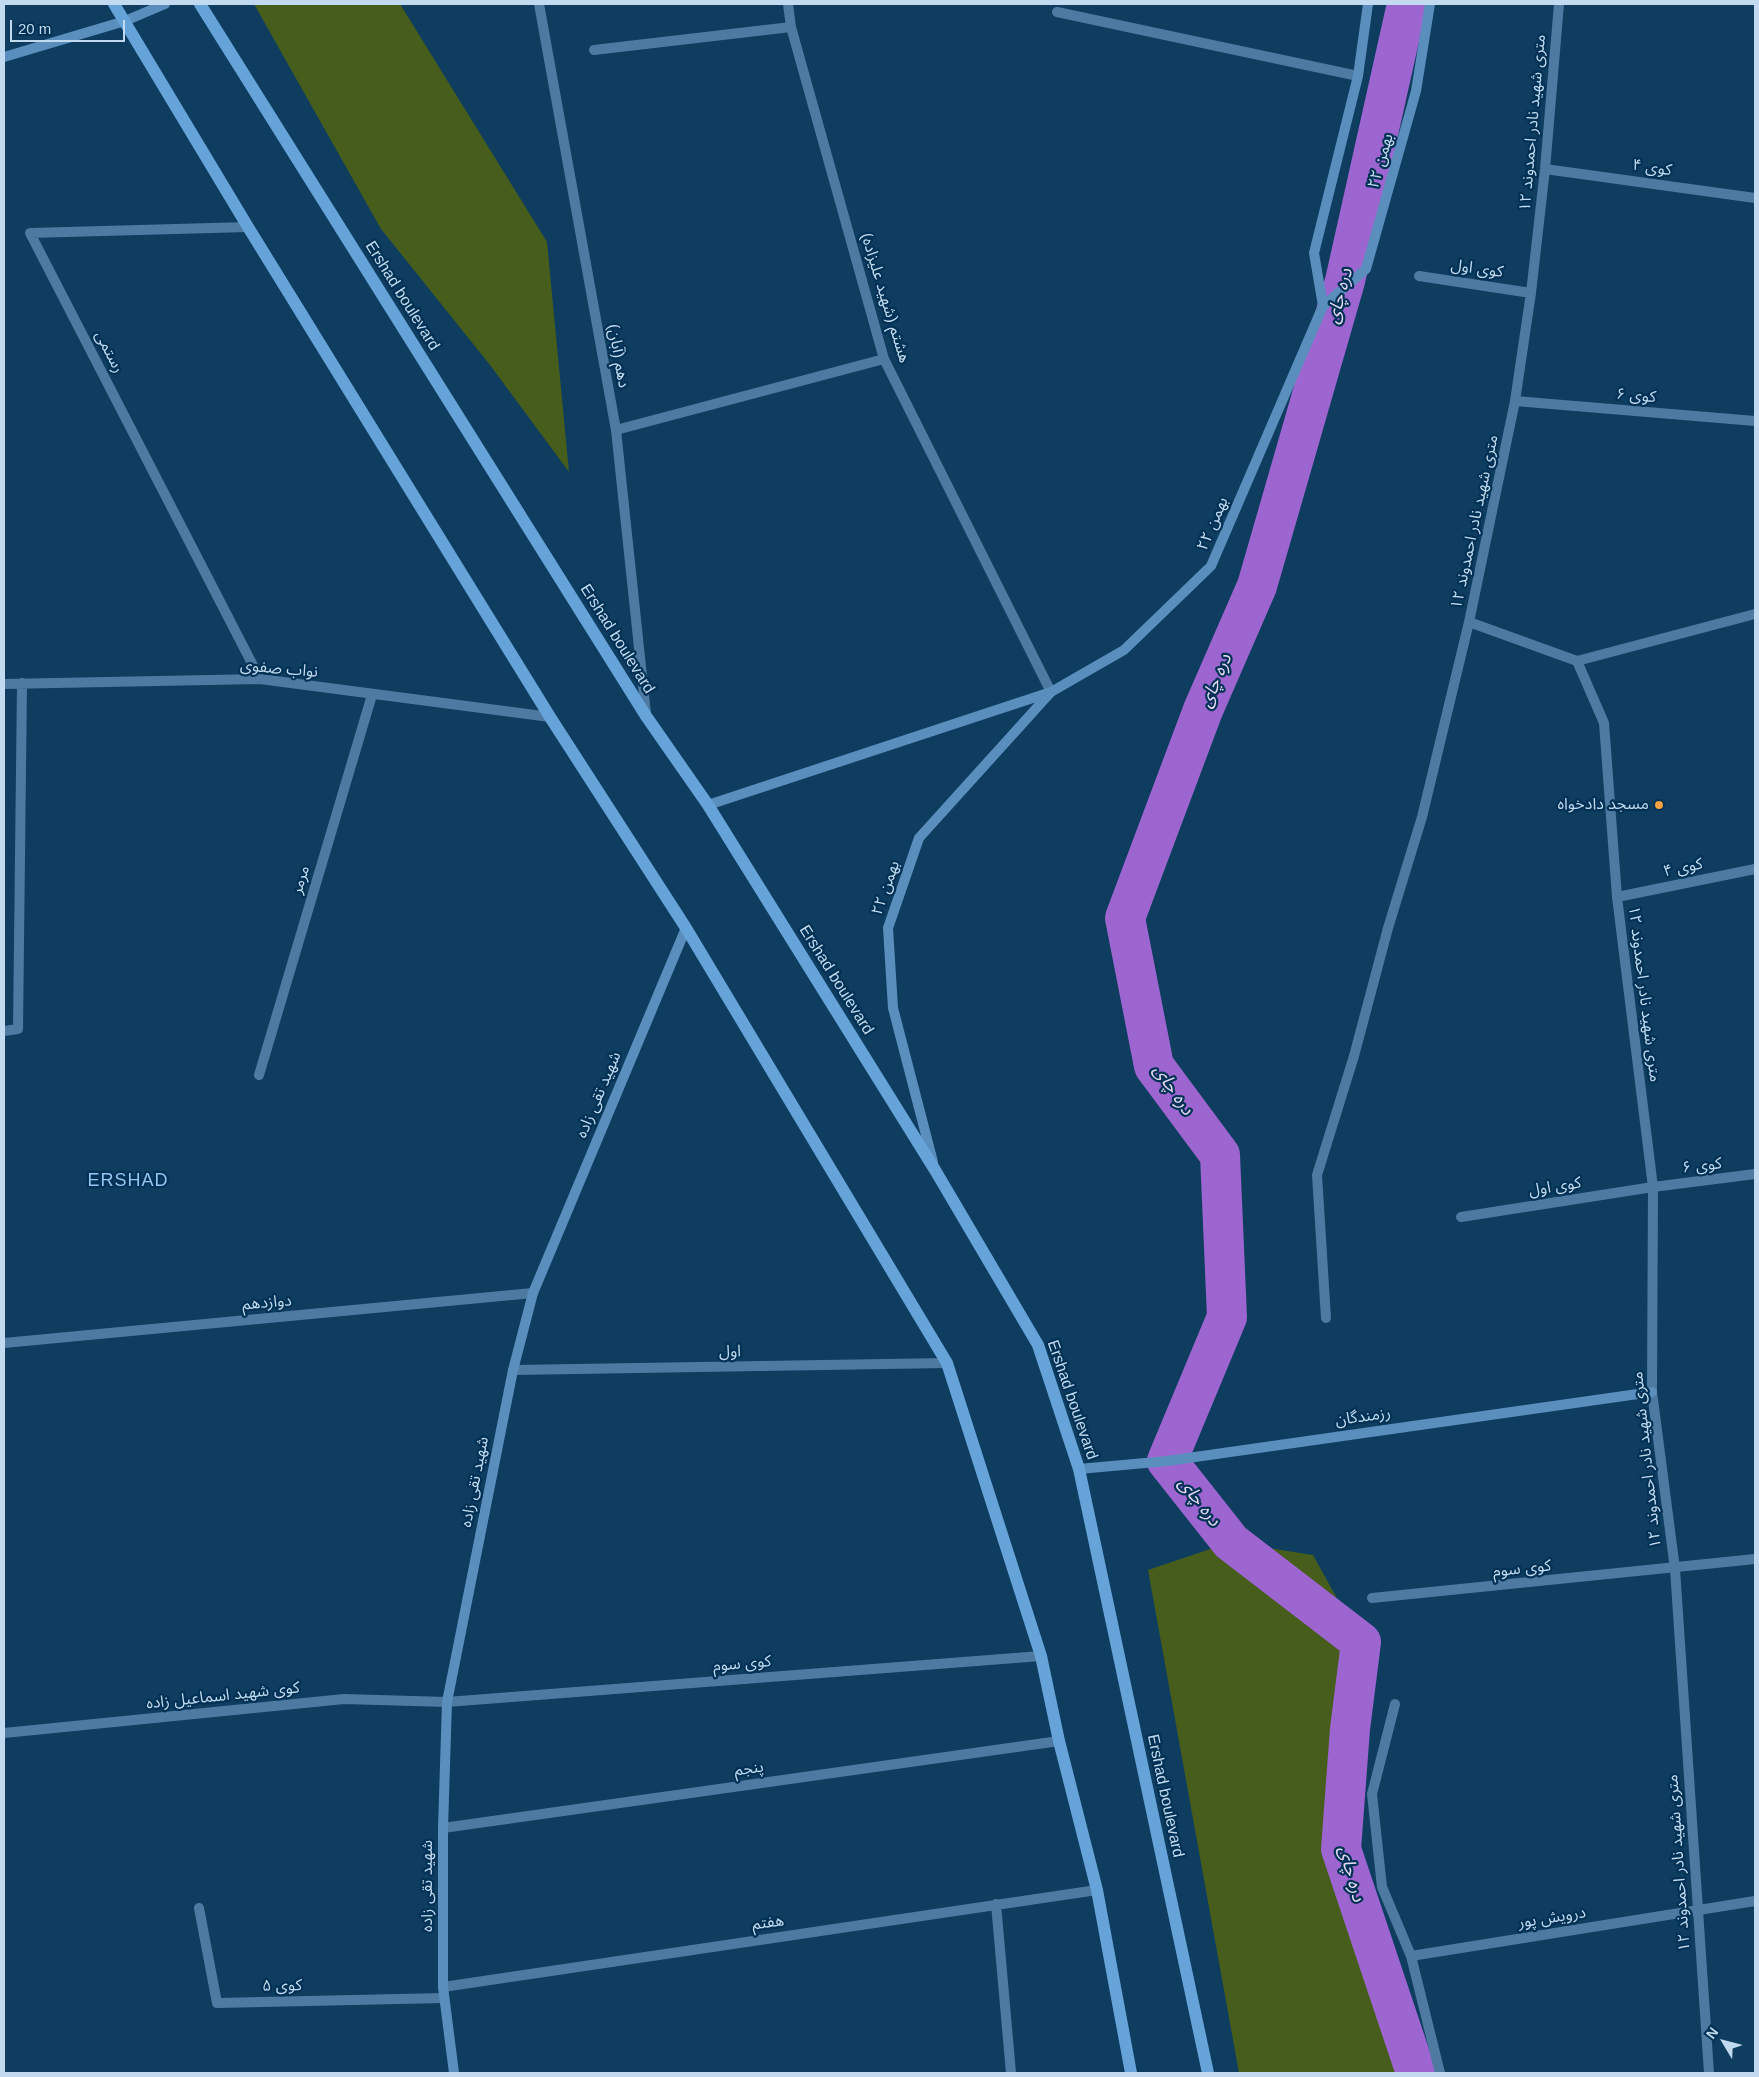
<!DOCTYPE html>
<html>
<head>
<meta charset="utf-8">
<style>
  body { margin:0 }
  #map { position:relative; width:1759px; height:2077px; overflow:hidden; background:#0e3d60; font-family:Arial,sans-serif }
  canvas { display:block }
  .frame { position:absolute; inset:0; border:5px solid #c2daef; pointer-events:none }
  .north { position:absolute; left:1699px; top:2017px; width:50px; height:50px; -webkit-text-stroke:4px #013255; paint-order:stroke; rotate:307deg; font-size:14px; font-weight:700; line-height:20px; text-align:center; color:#c2daef }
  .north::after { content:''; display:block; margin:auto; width:18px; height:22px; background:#c2daef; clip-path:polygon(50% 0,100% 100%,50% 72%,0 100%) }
  .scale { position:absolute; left:10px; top:20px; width:115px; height:22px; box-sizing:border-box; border:2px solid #c2daef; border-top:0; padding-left:6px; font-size:15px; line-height:18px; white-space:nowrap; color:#c2daef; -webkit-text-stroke:4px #013255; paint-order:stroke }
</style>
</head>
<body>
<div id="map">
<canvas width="1759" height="2077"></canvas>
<div class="frame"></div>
<div class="north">N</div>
<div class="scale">20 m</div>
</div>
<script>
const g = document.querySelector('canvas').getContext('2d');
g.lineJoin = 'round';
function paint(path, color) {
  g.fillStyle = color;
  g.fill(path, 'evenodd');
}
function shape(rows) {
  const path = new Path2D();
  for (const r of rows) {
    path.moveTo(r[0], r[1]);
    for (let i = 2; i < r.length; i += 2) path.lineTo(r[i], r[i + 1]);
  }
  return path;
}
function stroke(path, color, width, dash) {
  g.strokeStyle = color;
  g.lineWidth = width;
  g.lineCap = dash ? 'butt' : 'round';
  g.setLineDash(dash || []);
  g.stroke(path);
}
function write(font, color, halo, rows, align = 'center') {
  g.font = font + ' Arial,"Noto Sans Arabic",sans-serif';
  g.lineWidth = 4.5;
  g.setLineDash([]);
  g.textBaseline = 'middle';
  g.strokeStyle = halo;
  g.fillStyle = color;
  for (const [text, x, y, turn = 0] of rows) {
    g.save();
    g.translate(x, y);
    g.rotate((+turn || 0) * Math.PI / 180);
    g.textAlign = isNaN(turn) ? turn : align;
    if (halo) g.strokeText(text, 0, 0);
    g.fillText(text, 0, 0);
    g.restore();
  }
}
paint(shape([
  [254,4,400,4,547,242,569,472,490,365,381,229],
  [1231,1542,1313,1555,1361,1642,1350,1729,1341,1849,1416,2073,1239,2073,1148,1570]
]), '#475d1c');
stroke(shape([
  [1407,4,1345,281,1257,586,1203,710,1125,918,1154,1066,1220,1155,1227,1317,1167,1461,1231,1542,1361,1642,1350,1729,1341,1849,1416,2073]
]), '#9c65cf', 40);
stroke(shape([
  [539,4,616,430,646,714],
  [788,4,791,27,884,359,1051,692],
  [1559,4,1545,169,1531,293,1515,401,1469,622,1577,661,1604,723,1617,897,1653,1187,1652,1392,1675,1569,1709,2073],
  [1057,12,1358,76],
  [594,50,791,27],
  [1545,169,1755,198],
  [248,227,30,233,260,679],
  [1419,276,1531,293],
  [1515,401,1755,421],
  [616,430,884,359],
  [1577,661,1755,614],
  [4,684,260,679,550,717],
  [1617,897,1755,869],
  [4,1031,18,1029,22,683],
  [259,1075,372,695],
  [1461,1217,1653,1187,1755,1174],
  [1326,1318,1317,1175,1354,1056,1388,928,1422,817,1469,622],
  [4,1343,533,1293],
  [513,1370,947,1363],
  [1372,1598,1755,1559],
  [1395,1704,1372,1794,1382,1887,1411,1956,1440,2073],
  [4,1733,344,1699,447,1702,1041,1656],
  [443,1828,1059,1741],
  [996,1904,1011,2073],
  [199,1908,217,2003,444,1998],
  [1411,1956,1755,1901],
  [443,1987,1097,1890]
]), '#4e7aa1', 10);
stroke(shape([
  [4,57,125,21,165,4],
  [1323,306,1314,253,1358,76,1368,4],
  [708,805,1051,692,1124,650,1211,566,1323,306,1366,269,1416,91,1430,4],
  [933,1162,893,1008,888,928,919,838,1051,692],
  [1079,1469,1167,1461,1652,1392],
  [454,2073,443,1987,443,1828,447,1702,513,1370,533,1293,686,928]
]), '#5a8fbd', 10);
stroke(shape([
  [114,4,248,227,550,717,686,928,947,1363,1041,1656,1059,1741,1097,1890,1131,2073],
  [200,4,646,716,708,805,935,1170,1038,1345,1079,1469,1208,2073]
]), '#66a3d9', 12);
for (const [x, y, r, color] of [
  [1659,805,5,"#f5a345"]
]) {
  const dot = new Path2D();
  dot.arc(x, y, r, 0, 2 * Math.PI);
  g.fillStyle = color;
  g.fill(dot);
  stroke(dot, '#013255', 2);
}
write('16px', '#c2daef', '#013255', [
  ["۱۲ متری شهید نادر احمدوند",1533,123,-85],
  ["۲۲ بهمن",1381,161,-74],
  ["کوی ۴",1652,168,8],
  ["کوی اول",1477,269,8],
  ["Ershad boulevard",402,296,58],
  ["هشتم (شهید علیزاده)",885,298,73],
  ["رستمی",109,352,63],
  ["دهم (آبان)",618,356,80],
  ["کوی ۶",1636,396,5],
  ["۱۲ متری شهید نادر احمدوند",1475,522,-78],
  ["۲۲ بهمن",1213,524,-67],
  ["Ershad boulevard",617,639,58],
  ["نواب صفوی",279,669,5],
  ["کوی ۴",1683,868,-12],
  ["مرمر",301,880,-73],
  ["۲۲ بهمن",886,888,-71],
  ["Ershad boulevard",836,980,58],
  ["۱۲ متری شهید نادر احمدوند",1644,994,83],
  ["شهید تقی زاده",599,1095,-67],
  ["کوی ۶",1702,1166,-7],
  ["کوی اول",1555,1187,-9],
  ["دوازدهم",267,1303,-5],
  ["اول",730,1352,-1],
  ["Ershad boulevard",1072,1400,71],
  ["رزمندگان",1363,1417,-8],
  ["۱۲ متری شهید نادر احمدوند",1647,1460,-96],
  ["شهید تقی زاده",475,1482,-79],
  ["کوی سوم",1522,1569,-6],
  ["کوی سوم",742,1664,-5],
  ["کوی شهید اسماعیل زاده",223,1696,-6],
  ["پنجم",749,1769,-8],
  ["Ershad boulevard",1165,1796,78],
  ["۱۲ متری شهید نادر احمدوند",1679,1863,-94],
  ["شهید تقی زاده",428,1886,-90],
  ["درویش پور",1552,1918,-9],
  ["هفتم",768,1923,-8],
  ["کوی ۵",282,1986,-1]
]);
write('16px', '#c2daef', '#013255', [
  ["مسجد دادخواه",1649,805]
], 'right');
write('italic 18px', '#e6daf5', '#013255', [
  ["دره چای",1340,296,-75],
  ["دره چای",1216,681,-67],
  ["دره چای",1173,1090,56],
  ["دره چای",1199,1502,52],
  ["دره چای",1351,1874,75]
]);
g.letterSpacing = '1px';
write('18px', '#95c5ef', '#013255', [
  ["ERSHAD",128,1181]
]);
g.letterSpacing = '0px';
</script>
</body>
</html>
